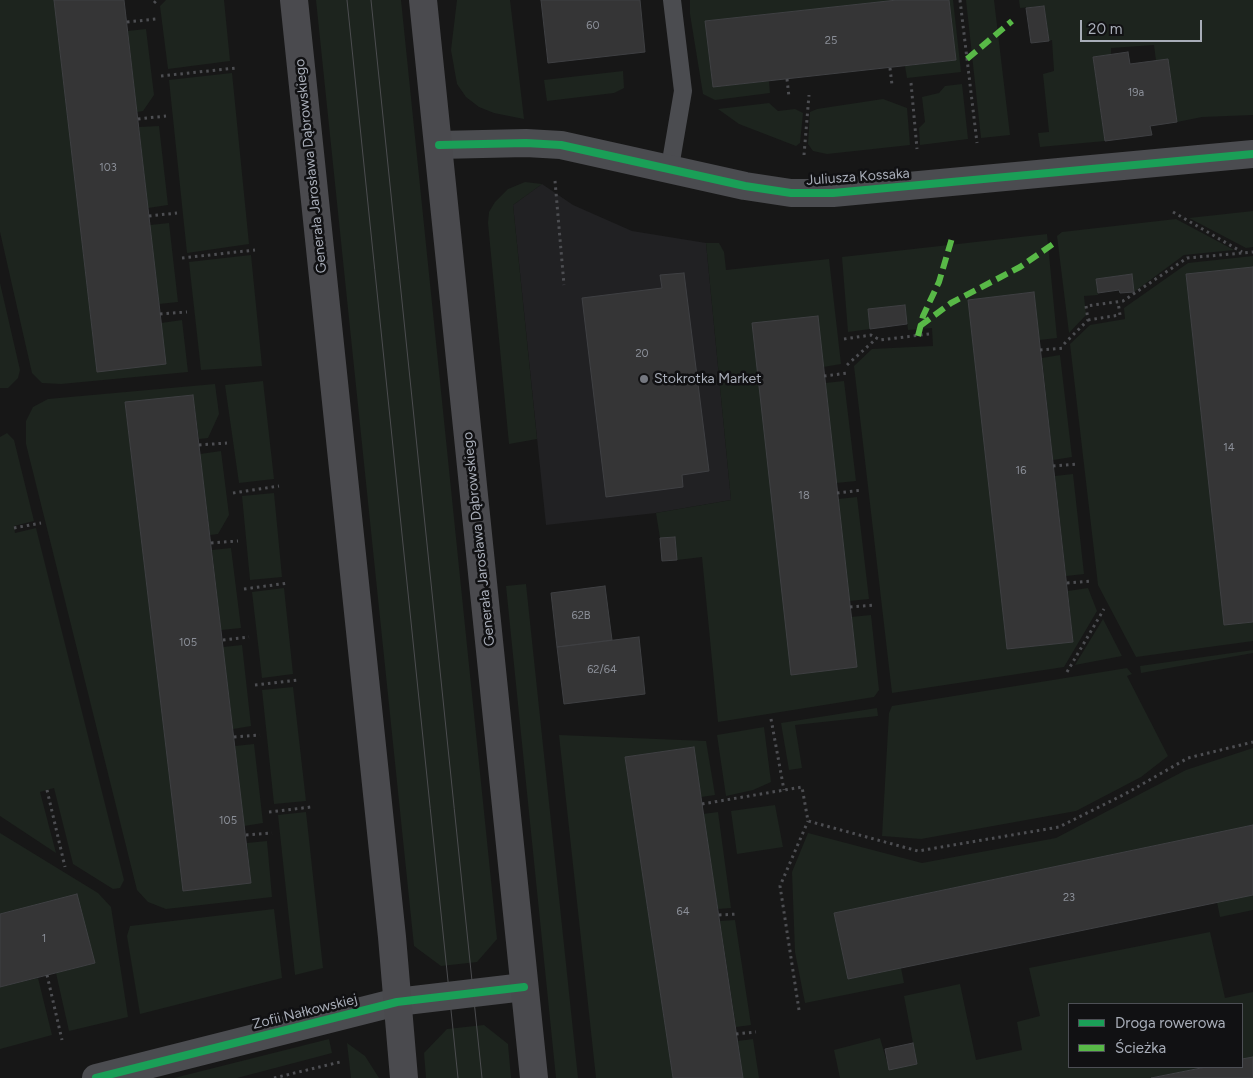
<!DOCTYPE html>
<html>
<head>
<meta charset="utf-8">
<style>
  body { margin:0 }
  #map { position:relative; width:1253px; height:1078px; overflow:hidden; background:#171717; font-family:Figtree,sans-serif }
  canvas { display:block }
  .legend { position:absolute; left:1068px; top:1003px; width:175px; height:65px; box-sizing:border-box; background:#111113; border:1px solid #4d4f55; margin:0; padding:6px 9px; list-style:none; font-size:15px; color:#a8adb8 }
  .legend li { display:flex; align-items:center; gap:10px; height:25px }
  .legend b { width:25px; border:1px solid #4d4f55 }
  .scale { position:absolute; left:1080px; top:20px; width:122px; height:22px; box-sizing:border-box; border:2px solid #a8adb8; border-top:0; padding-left:6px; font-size:15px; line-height:18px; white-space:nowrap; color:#a8adb8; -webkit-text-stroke:4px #111113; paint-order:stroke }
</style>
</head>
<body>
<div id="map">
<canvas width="1253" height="1078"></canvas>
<ul class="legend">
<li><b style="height:6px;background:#1a9f57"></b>Droga rowerowa</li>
<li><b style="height:6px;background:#58b947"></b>Ścieżka</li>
</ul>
<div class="scale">20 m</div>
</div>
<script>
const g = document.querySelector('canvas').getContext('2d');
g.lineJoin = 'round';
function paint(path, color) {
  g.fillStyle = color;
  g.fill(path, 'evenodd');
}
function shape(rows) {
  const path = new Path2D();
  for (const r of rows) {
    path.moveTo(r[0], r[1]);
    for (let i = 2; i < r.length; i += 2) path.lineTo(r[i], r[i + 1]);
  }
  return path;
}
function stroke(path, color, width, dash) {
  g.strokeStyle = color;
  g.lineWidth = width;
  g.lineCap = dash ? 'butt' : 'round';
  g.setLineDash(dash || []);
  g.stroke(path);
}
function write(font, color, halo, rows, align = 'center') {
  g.font = font + ' Figtree,sans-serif';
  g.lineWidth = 5;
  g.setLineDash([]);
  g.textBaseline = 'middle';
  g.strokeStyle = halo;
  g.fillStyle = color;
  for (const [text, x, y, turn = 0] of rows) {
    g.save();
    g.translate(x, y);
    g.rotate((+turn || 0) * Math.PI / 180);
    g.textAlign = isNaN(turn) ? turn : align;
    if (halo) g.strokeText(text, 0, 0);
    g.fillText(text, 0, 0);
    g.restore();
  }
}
paint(shape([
  [542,184,573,205,632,231,706,243,731,500,656,513,546,525,513,205]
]), '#212123');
paint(shape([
  [0,0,54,0,97,372,161,323,182,320,188,372,61,384,42,383,32,373,0,232],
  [166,0,224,0,230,61,168,69,160,6],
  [316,0,401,0,497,939,477,962,441,966,414,946],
  [457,0,510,0,524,119,494,113,479,107,466,97,457,84,451,50],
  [690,0,897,0,706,21,713,87,769,81,770,93,715,100,703,94,690,14],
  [949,0,953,0,961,72,907,78,905,66,956,60],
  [966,0,994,0,1010,135,981,138],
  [1019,0,1253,0,1253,115,1202,117,1177,122,1168,59,1156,61,1154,45,1111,48,1111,55,1093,57,1105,141,1040,147,1038,133,1049,132,1043,74,1054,71,1052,40,1049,41,1044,6,1020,8],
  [146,29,154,95,143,111,137,112,128,31],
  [623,71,624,88,614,93,547,101,544,80],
  [232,73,249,244,187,253,169,80],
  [962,84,968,139,920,145,919,128,925,122,922,97,939,93,945,86],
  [883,99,907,108,910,145,827,154,813,151,808,144,810,112,817,109],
  [769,103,778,111,795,109,803,113,800,143,796,146,739,124,718,109],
  [159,126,168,205,148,208,139,127],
  [525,182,542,184,513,205,537,439,509,444,488,223,489,212,495,202,508,189],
  [1253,211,1253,247,1246,248,1189,218],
  [1176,219,1234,250,1184,255,1134,292,1131,274,1096,279,1098,295,1084,296,1086,315,1069,333,1057,236,1062,232],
  [169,223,178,302,159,304,150,225],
  [1047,234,1057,338,1039,340,1034,292,968,300,1007,649,1073,642,1068,591,1088,588,1097,611,1064,667,892,693,854,366,872,349,933,346,932,328,908,330,905,305,868,309,870,329,848,332,842,257],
  [706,243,719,243,724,252,726,270,829,259,841,364,823,367,792,675,857,667,851,617,871,615,879,690,874,697,718,722,702,557,677,560,675,538,660,538,656,513,731,500],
  [251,255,262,366,201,370,189,262],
  [1253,256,1253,267,1186,275,1224,625,1253,622,1253,641,1136,657,1098,585,1070,344,1090,325,1125,319,1124,308,1188,263],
  [0,283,20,370,18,378,8,388,0,388],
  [1060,355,1072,457,1053,460,1042,358],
  [263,381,274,479,239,483,225,385],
  [844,381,856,481,836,483,825,383],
  [215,384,219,414,208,438,199,439,193,395,125,403,183,891,251,883,247,843,267,841,272,897,166,909,148,902,137,890,26,444,26,421,33,407,48,399],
  [7,433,14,440,34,521,14,526,15,533,36,528,124,880,120,888,113,889,73,864,54,788,40,792,56,853,0,816,0,437],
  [221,451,229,515,218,534,210,535,200,454],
  [1073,474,1084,574,1066,576,1055,476],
  [274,493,282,577,250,580,242,496],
  [857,497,869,599,849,601,838,499],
  [231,548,241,628,221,630,212,550],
  [526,584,578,1078,556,1078,506,586],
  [284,588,293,674,262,678,252,592],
  [1103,619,1122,656,1075,665],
  [242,645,251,726,233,729,223,647],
  [1253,650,1253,653,1141,673,1140,666],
  [1127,668,1132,674,1127,676,1168,756,1141,777,1076,811,921,839,882,836,889,713,892,706],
  [293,687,306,801,274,804,262,690],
  [877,708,878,716,795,725,802,768,789,770,781,723],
  [764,727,771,782,753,790,726,796,717,735],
  [559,735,706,741,715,795,701,797,693,747,625,757,673,1078,596,1078],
  [254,744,263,823,244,826,235,746],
  [1253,748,1253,825,834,913,848,979,901,968,904,983,805,1003,795,952,792,872,808,833,922,863,1056,838,1186,770],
  [775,805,783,847,737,854,731,811],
  [306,812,323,968,295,975,278,815],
  [718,812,731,908,718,909,703,814],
  [0,833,98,893,111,907,128,1017,69,1031,56,973,95,963,77,895,0,914],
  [1253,895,1253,910,1220,917,1217,902],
  [274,909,282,978,140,1014,127,936,130,926],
  [735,920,751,1025,736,1027,720,921],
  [1210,932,1225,998,1253,992,1253,1057,1242,1059,1242,1004,1069,1004,1069,1067,1206,1067,1151,1078,840,1078,834,1050,880,1038,889,1069,917,1064,904,996,960,984,976,1060,1022,1050,1017,1022,1040,1016,1029,968],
  [38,978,52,1035,0,1049,0,987],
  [484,1025,508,1044,511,1078,426,1078,424,1053,447,1029],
  [329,1039,332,1053,237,1078,174,1078],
  [753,1039,759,1078,743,1078,738,1041],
  [347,1043,365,1056,379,1078,351,1078]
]), '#1d241e');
const building = shape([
  [54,0,124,0,166,364,97,372,54,0],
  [541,0,640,0,645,52,548,63,541,0],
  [897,0,949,0,956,60,713,87,705,21,897,0],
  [1044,6,1049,41,1031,43,1026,8,1044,6],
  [1128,52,1130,64,1168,59,1177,122,1150,126,1152,135,1105,141,1093,57,1128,52],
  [1253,267,1253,622,1224,625,1186,274,1253,267],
  [684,273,709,471,682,475,683,487,606,497,582,298,662,288,660,275,684,273],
  [1132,274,1134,292,1120,293,1119,290,1098,293,1096,279,1132,274],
  [1034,292,1073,642,1007,649,968,300,1034,292],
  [905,305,907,324,870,329,868,309,905,305],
  [818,316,857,667,791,675,752,323,818,316],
  [193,395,251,883,183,891,125,402,193,395],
  [675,537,677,560,662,561,660,538,675,537],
  [605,586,612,640,557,647,551,593,605,586],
  [639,637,645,694,564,704,557,647,639,637],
  [694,747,701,797,743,1078,673,1078,625,757,694,747],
  [1253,825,1253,895,848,979,834,913,1253,825],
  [77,894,95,963,0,987,0,914,77,894],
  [913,1043,917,1064,889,1070,885,1049,913,1043],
  [1253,1057,1253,1078,1151,1078,1206,1067,1242,1067,1242,1059,1253,1057]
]);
paint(building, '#353536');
stroke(building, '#3f4043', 1);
stroke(shape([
  [960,0,977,143],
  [154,3,157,0],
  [127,22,156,19],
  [890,68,892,85],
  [161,76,236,68],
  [787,79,789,97],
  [911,83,917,149],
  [138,119,166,116],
  [804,155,809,95],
  [555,181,564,285],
  [1173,212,1242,252],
  [149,216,177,213],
  [182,258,255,250],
  [160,314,187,312],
  [1088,320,1120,315,1118,302],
  [844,339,871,335,880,340,929,334],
  [1064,344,1088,320,1086,306,1123,301,1187,258,1253,252],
  [1040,350,1064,348],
  [847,365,877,338],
  [824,376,848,373],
  [199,445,227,443],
  [1053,466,1078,464],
  [233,493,279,486],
  [837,493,862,490],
  [14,528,41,523],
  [211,543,238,541],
  [1067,583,1092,581],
  [244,589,288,583],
  [850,607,875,605],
  [223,640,249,637],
  [1067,672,1104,609],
  [255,685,298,680],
  [771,719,784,790],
  [234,737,260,735],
  [47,790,65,867],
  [702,804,802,787,808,821,918,851,1059,827,1125,794,1188,758,1253,742],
  [269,812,311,807],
  [246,835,272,833],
  [719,915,737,914],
  [47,975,62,1040],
  [799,1010,780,886,808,821],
  [736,1034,756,1032],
  [274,1078,340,1062]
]), '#4d4e52', 3, [2.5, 4]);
stroke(shape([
  [670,167,683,91,672,0]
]), '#4b4c50', 18);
stroke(shape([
  [439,145,526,143,561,145,745,186,791,193,833,193,1253,154],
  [96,1078,397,1002,524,987]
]), '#4b4c50', 28);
stroke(shape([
  [294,0,392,937,404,1078],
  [423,0,534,1078]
]), '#4a4a4e', 28);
stroke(shape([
  [347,0,458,1078],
  [371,0,482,1078]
]), '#4b4c4f', 1);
stroke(shape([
  [967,59,1012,21],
  [920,326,951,303,1020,267,1053,244],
  [918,336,923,316,939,282,952,238]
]), '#58b947', 6, [12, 6]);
stroke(shape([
  [439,145,526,143,561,145,745,186,791,193,833,193,1253,154],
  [96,1078,397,1002,524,987]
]), '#1a9f57', 8);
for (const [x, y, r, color] of [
  [644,379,5,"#757880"]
]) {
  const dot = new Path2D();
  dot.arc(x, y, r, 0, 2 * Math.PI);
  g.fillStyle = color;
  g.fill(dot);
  stroke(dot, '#111113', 2);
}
write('11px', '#8b8f98', null, [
  ["60",593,26],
  ["25",831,41],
  ["19a",1136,93],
  ["103",108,168],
  ["20",642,354],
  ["14",1229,448],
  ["16",1021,471],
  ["18",804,496],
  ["62B",581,616],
  ["105",188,643],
  ["62/64",602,670],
  ["105",228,821],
  ["23",1069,898],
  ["64",683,912],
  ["1",44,939]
]);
write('14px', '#a8adb8', '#111113', [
  ["Generała Jarosława Dąbrowskiego",311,166,-96],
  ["Juliusza Kossaka",858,177,-4],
  ["Generała Jarosława Dąbrowskiego",479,539,-96],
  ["Zofii Nałkowskiej",305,1012,-14]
]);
write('14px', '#a8adb8', '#111113', [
  ["Stokrotka Market",654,379]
], 'left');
</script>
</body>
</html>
